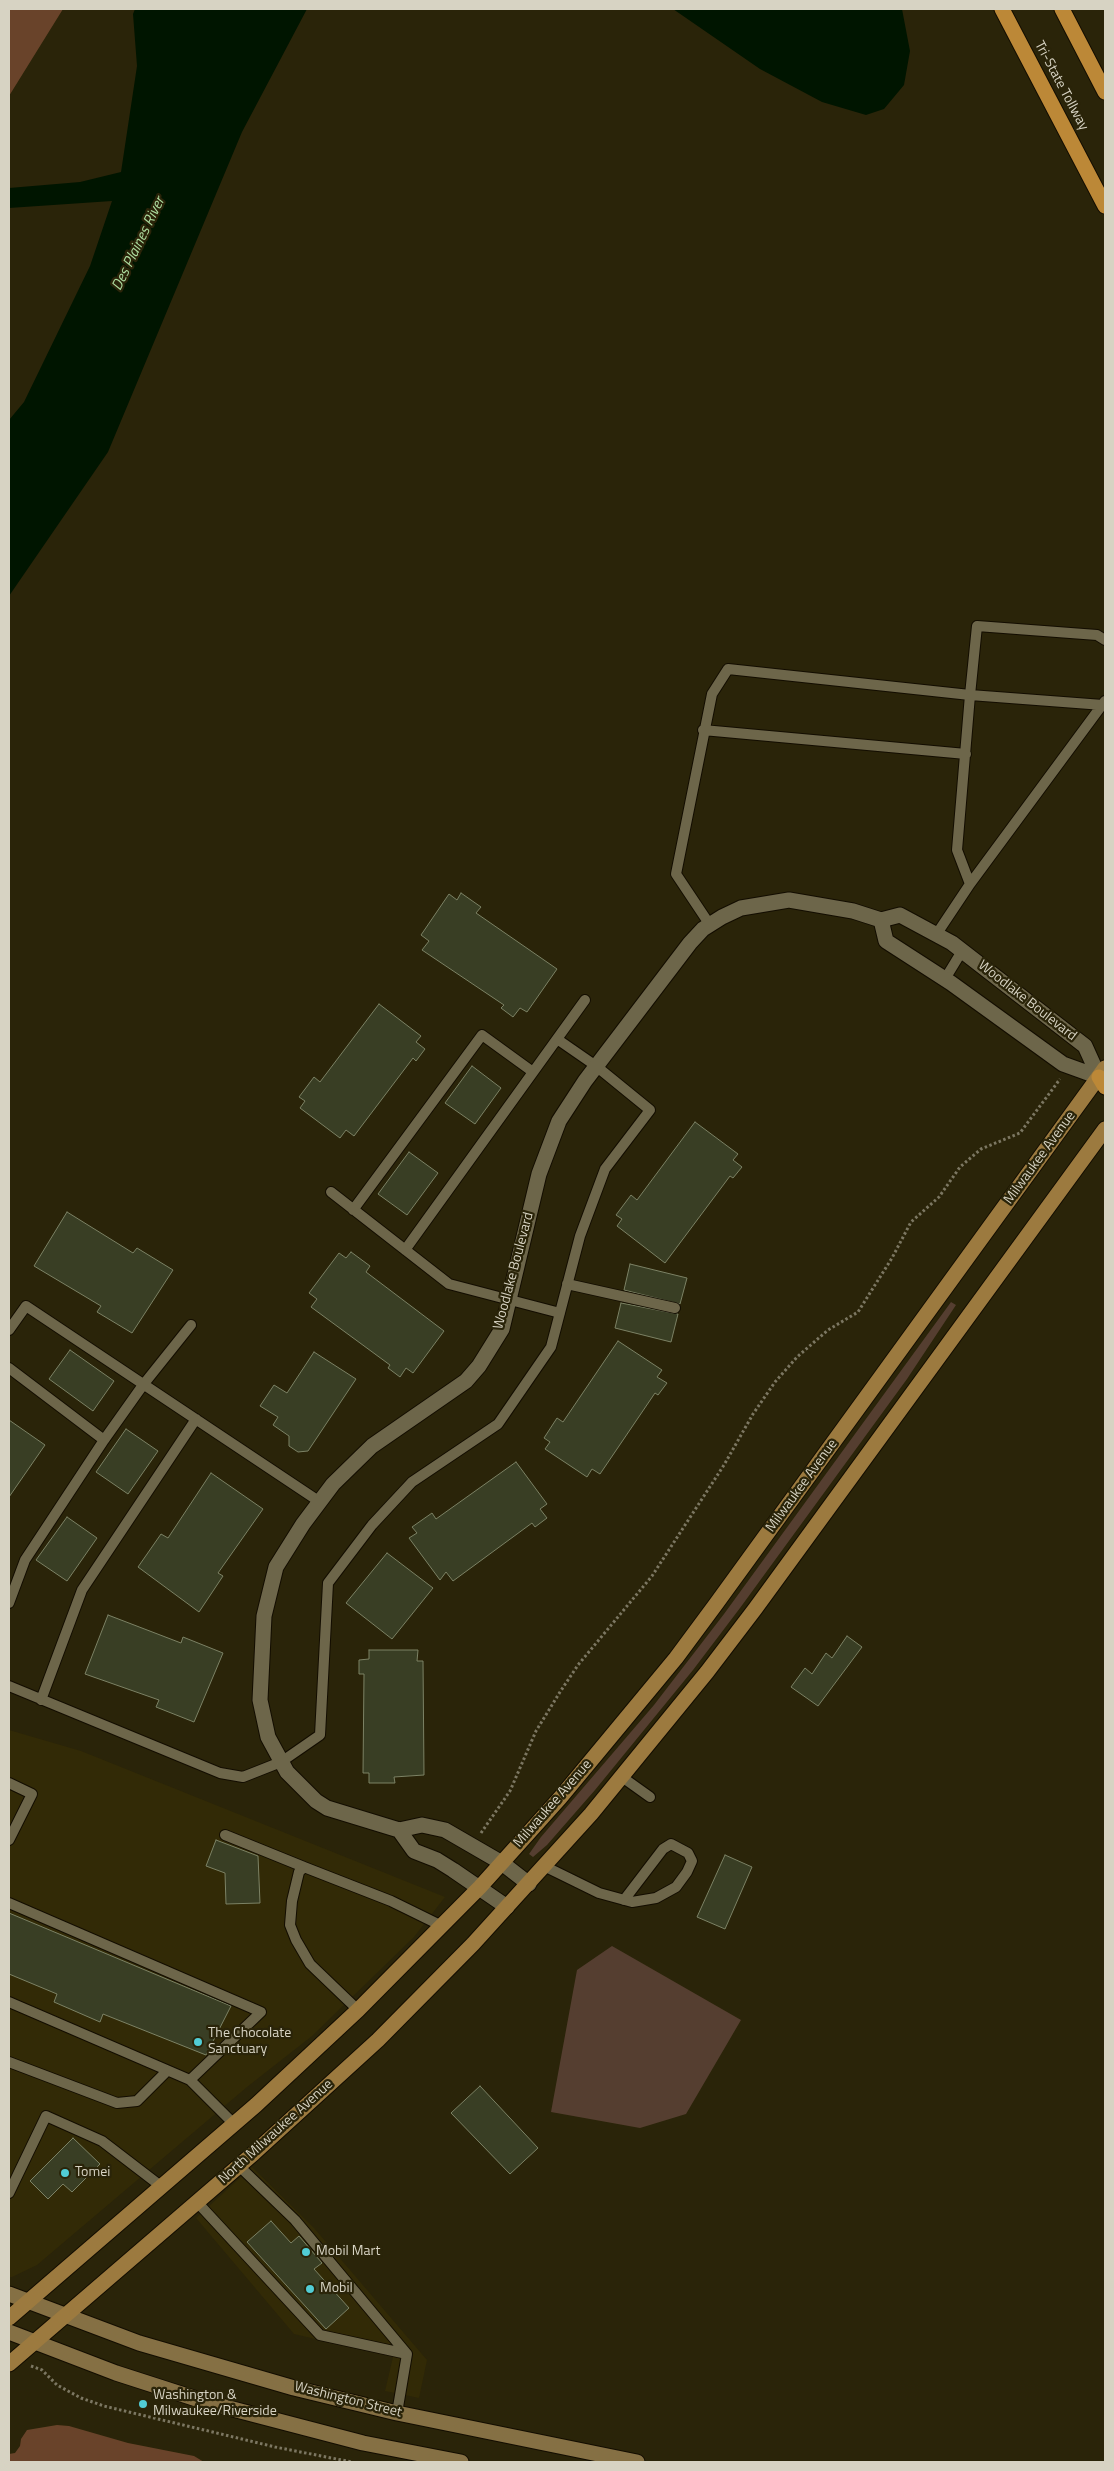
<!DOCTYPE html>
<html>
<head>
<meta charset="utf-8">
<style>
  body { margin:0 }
  #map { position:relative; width:1114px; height:2471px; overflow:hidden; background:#2a2409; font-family:"Titillium Web",sans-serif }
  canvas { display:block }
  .frame { position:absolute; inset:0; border:10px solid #d7d3c3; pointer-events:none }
</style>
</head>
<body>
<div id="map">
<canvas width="1114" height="2471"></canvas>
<div class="frame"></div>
</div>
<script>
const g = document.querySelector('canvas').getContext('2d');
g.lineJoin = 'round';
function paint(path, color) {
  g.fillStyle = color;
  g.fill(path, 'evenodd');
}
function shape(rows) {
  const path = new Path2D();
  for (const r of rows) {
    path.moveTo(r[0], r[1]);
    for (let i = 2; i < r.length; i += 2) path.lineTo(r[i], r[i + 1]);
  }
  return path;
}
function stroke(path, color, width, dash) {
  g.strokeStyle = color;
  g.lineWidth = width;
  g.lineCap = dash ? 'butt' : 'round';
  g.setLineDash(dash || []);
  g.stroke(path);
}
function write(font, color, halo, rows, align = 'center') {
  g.font = font + ' "Titillium Web",sans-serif';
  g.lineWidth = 4.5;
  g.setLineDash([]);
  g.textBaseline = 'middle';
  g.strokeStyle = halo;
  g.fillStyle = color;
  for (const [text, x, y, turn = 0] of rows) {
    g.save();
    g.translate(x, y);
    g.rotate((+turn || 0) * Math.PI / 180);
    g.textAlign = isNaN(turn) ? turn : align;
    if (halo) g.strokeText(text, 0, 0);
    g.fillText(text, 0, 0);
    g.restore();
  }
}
paint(shape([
  [9,1730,81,1751,445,1897,414,1937,312,2036,247,2087,37,2265,12,2277,9,2277],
  [252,2167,314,2228,427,2360,419,2398,385,2391,393,2357,294,2334,196,2218]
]), '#322a06');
paint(shape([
  [951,1302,956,1305,907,1379,740,1608,693,1670,595,1790,547,1845,533,1857,529,1854,541,1837,654,1705,724,1614],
  [612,1946,741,2020,686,2114,640,2128,551,2112,577,1970]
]), '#553e30');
paint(shape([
  [9,9,63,9,9,96],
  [57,2425,69,2426,128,2443,194,2456,204,2462,9,2462,9,2454,15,2453,20,2446,21,2439,27,2430]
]), '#69432a');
paint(shape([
  [135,9,307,9,242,132,108,452,9,596,9,420,24,402,90,266,112,201,9,208,9,188,80,182,121,172,137,66,133,14],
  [673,9,902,9,910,51,904,85,884,109,866,115,822,102,760,69]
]), '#001500');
const building = shape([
  [461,893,481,907,476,913,557,969,527,1012,520,1008,513,1017,501,1008,504,1005,422,950,429,941,421,935,449,894,457,900,461,893],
  [379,1004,421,1036,416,1042,425,1049,416,1061,413,1058,354,1136,346,1130,340,1138,300,1108,305,1101,299,1097,314,1077,320,1082,379,1004],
  [472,1066,501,1088,475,1124,445,1103,472,1066],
  [695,1122,738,1154,733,1160,742,1167,733,1178,730,1176,665,1263,617,1226,622,1219,616,1215,631,1195,637,1200,695,1122],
  [409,1152,438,1173,407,1215,378,1194,409,1152],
  [67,1212,133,1253,137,1248,173,1270,132,1333,97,1312,101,1306,34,1266,67,1212],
  [351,1252,370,1266,366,1272,444,1331,413,1373,406,1368,400,1377,388,1368,390,1365,311,1307,317,1299,309,1293,339,1253,346,1258,351,1252],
  [630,1264,687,1278,680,1304,624,1290,630,1264],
  [621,1303,678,1314,671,1342,615,1328,621,1303],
  [618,1341,662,1370,657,1377,667,1383,658,1395,655,1393,600,1474,592,1469,587,1477,545,1449,550,1442,544,1438,557,1418,563,1422,618,1341],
  [70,1350,114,1381,93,1411,49,1379,70,1350],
  [314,1352,356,1379,308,1451,298,1452,289,1446,289,1436,273,1425,278,1417,260,1406,274,1385,287,1393,314,1352],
  [9,1420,45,1445,9,1497,9,1420],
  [126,1429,158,1451,128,1494,96,1472,126,1429],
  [516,1462,547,1504,540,1509,547,1518,535,1527,532,1523,453,1581,446,1572,440,1580,409,1538,417,1533,412,1527,432,1513,436,1519,516,1462],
  [211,1473,263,1509,218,1573,223,1576,199,1612,138,1567,161,1534,168,1538,211,1473],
  [67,1517,97,1538,67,1581,36,1560,67,1517],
  [387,1553,433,1588,392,1639,346,1603,387,1553],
  [108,1615,181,1643,183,1637,223,1653,194,1722,156,1707,159,1700,85,1674,108,1615],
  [847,1636,862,1647,818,1706,791,1687,805,1668,812,1674,826,1653,832,1658,847,1636],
  [369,1650,418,1650,417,1661,423,1661,424,1775,394,1777,395,1783,369,1783,369,1773,363,1773,364,1674,359,1674,359,1660,369,1659,369,1650],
  [216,1840,258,1856,260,1903,226,1904,225,1873,206,1866,216,1840],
  [725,1855,752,1867,725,1929,697,1917,725,1855],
  [9,1913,231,2006,206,2055,103,2014,100,2022,54,2002,57,1994,9,1974,9,1913],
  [480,2086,538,2148,510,2174,451,2113,480,2086],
  [73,2138,100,2164,72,2192,63,2184,48,2199,30,2181,73,2138],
  [271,2221,291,2243,299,2236,305,2243,322,2263,314,2269,349,2308,326,2329,247,2242,271,2221]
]);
paint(building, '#393e24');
stroke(building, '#7c8265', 1);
const lane = shape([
  [703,730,966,754],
  [970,884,957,850,970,695,1103,705],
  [710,925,676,874,712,694,728,669,970,695,977,626,1097,635,1105,640],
  [936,935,970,884,1105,701],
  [945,979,962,951],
  [331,1192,449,1284,560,1313],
  [353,1210,482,1035,533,1072],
  [405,1250,585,1000],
  [567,1284,675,1308],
  [9,1330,26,1306,320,1502],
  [9,1368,104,1440,25,1560,9,1603],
  [104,1440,143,1385,191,1325],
  [9,1686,220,1773,243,1777,281,1762,320,1735,328,1583,372,1525,412,1482,498,1424,551,1347,580,1236,605,1169,650,1110,596,1066,557,1039],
  [41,1700,82,1590,196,1419],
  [622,1777,650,1797],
  [9,1783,32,1794,9,1840],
  [225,1835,304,1867],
  [544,1866,599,1893,632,1902,656,1898,676,1887,687,1872,692,1861,688,1853,671,1844,663,1849,624,1900],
  [9,1903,261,2012,190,2080],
  [9,2002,190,2080,234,2124],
  [358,2010,310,1964,296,1940,290,1925,292,1901,299,1872,304,1867,391,1901,442,1926],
  [9,2062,117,2103,137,2101,167,2071],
  [239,2166,295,2220,407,2354,397,2413],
  [9,2193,46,2116,102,2141,162,2187],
  [197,2202,320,2335,407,2354]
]);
const street = shape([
  [881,920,886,941,951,983,1063,1064,1099,1077],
  [399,1830,414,1851,437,1860,453,1870,507,1907],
  [529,1884,502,1863,445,1830,422,1825,399,1830,327,1808,316,1801,287,1772,268,1737,260,1700,264,1616,276,1567,303,1524,333,1484,372,1446,466,1381,479,1366,502,1329,539,1174,559,1121,585,1081,690,943,703,929,722,917,741,908,789,900,853,911,881,920,900,915,952,943,1085,1046,1099,1077]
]);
const secondary = shape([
  [9,2294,139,2343,294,2388,397,2413,637,2462],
  [9,2332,116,2373,206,2402,363,2443,461,2462]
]);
const primary = shape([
  [9,2318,256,2105,358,2010,480,1887,560,1798,676,1658,716,1604,1105,1068],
  [9,2364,254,2153,378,2040,473,1944,591,1814,707,1672,755,1609,1105,1129]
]);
const highway = shape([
  [1002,9,1105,206],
  [1062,9,1105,92],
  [1099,1077,1105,1087]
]);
stroke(lane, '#130d00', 12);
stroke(street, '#130d00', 17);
stroke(secondary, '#130d00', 17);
stroke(primary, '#130d00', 17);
stroke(highway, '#130d00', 17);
stroke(shape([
  [481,1833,510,1791,536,1731,560,1692,578,1665,652,1576,724,1465,753,1414,775,1382,797,1357,828,1330,858,1312,892,1258,911,1222,939,1197,960,1167,981,1149,1020,1133,1060,1079],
  [31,2366,42,2370,57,2385,81,2398,104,2406,275,2447,352,2462]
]), '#7c7762', 3, [2.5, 2.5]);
stroke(lane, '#6d664a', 10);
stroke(street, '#6d664a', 15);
stroke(secondary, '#857044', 15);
stroke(primary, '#9c7a3f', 15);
stroke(highway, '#bc8837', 15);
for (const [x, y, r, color] of [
  [198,2042,5,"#51ccd5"],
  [65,2173,5,"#51ccd5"],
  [306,2252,5,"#51ccd5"],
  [310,2289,5,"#51ccd5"],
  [143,2404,5,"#51ccd5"]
]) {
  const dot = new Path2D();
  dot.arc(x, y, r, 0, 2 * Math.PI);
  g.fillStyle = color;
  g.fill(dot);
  stroke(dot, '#2a2409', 2);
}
write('14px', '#d7d3c3', '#2a2409', [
  ["Tri-State Tollway",1061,86,62],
  ["Woodlake Boulevard",1027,1001,38],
  ["Milwaukee Avenue",1040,1158,-54],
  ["Woodlake Boulevard",514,1271,-75],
  ["Milwaukee Avenue",802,1486,-54],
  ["Milwaukee Avenue",553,1804,-49],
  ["North Milwaukee Avenue",276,2132,-42],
  ["Washington Street",348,2400,14]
]);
write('14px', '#d7d3c3', '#2a2409', [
  ["The Chocolate",208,2034],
  ["Sanctuary",208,2050],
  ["Tomei",75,2173],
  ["Mobil Mart",316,2252],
  ["Mobil",320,2289],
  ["Washington &",153,2396],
  ["Milwaukee/Riverside",153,2412]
], 'left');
write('italic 15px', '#addc9f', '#2a2409', [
  ["Des Plaines River",139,244,-64]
]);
</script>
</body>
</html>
